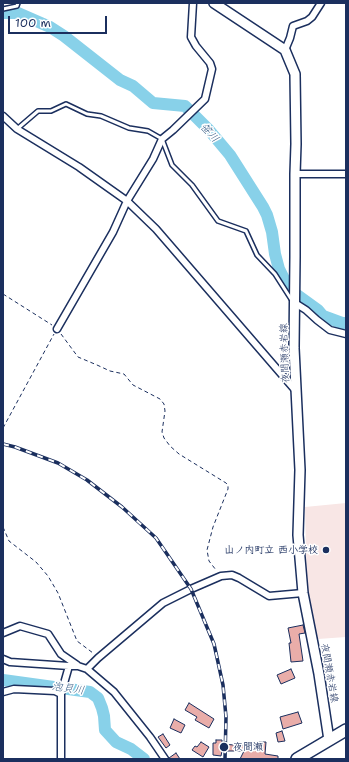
<!DOCTYPE html>
<html>
<head>
<meta charset="utf-8">
<style>
  body { margin:0 }
  #map { position:relative; width:349px; height:762px; overflow:hidden; background:#fff; font-family:"Shantell Sans",sans-serif }
  canvas { display:block }
  .frame { position:absolute; inset:0; border:4px solid #1b2f5e; pointer-events:none }
  .scale { position:absolute; left:8px; top:16px; width:99px; height:18px; box-sizing:border-box; border:2px solid #1b2f5e; border-top:0; padding-left:5px; font-size:12px; line-height:14px; white-space:nowrap; color:#1b2f5e; -webkit-text-stroke:3px #fff; paint-order:stroke }
</style>
</head>
<body>
<div id="map">
<canvas width="349" height="762"></canvas>
<div class="frame"></div>
<div class="scale">100 m</div>
</div>
<script>
const g = document.querySelector('canvas').getContext('2d');
g.lineJoin = 'round';
function paint(path, color) {
  g.fillStyle = color;
  g.fill(path, 'evenodd');
}
function shape(rows) {
  const path = new Path2D();
  for (const r of rows) {
    path.moveTo(r[0], r[1]);
    for (let i = 2; i < r.length; i += 2) path.lineTo(r[i], r[i + 1]);
  }
  return path;
}
function stroke(path, color, width, dash) {
  g.strokeStyle = color;
  g.lineWidth = width;
  g.lineCap = dash ? 'butt' : 'round';
  g.setLineDash(dash || []);
  g.stroke(path);
}
function write(font, color, halo, rows, align = 'center') {
  g.font = font + ' "Shantell Sans","Klee One",sans-serif';
  g.lineWidth = 3;
  g.setLineDash([]);
  g.textBaseline = 'middle';
  g.strokeStyle = halo;
  g.fillStyle = color;
  for (const [text, x, y, turn = 0] of rows) {
    g.save();
    g.translate(x, y);
    g.rotate((+turn || 0) * Math.PI / 180);
    g.textAlign = isNaN(turn) ? turn : align;
    if (halo) g.strokeText(text, 0, 0);
    g.fillText(text, 0, 0);
    g.restore();
  }
}
paint(shape([
  [346,503,346,637,318,639,307,592,305,507]
]), '#f8e6e5');
stroke(shape([
  [3,13,18,13,50,27,64,36,120,80,133,86,153,103,185,106,209,130,230,155,263,207,267,215,272,232,275,254,279,269,289,289,318,310,323,316,342,323,346,323],
  [3,680,90,692,98,698,102,708,104,716,105,730,116,742,131,749,144,759]
]), '#88d1e9', 12);
const building = shape([
  [303,625,305,633,299,634,303,661,291,662,289,643,291,643,288,628,303,625],
  [291,669,295,678,281,684,277,675,291,669],
  [189,703,214,719,209,728,195,720,197,717,185,710,189,703],
  [298,712,302,723,283,729,280,717,298,712],
  [174,719,185,725,181,733,170,728,174,719],
  [282,731,285,741,278,742,276,733,282,731],
  [163,734,170,745,166,748,158,737,163,734],
  [216,740,222,740,222,744,234,745,258,745,258,742,266,742,265,754,278,756,278,759,240,759,244,751,222,751,221,756,213,755,213,743,216,743,216,740],
  [201,742,209,747,203,757,192,750,195,746,197,747,201,742],
  [176,753,180,759,169,759,169,758,176,753]
]);
paint(building, '#e9ada9');
stroke(building, '#1b2f5e', 1);
const service = shape([
  [3,9,17,6,18,3],
  [17,129,38,111,51,111,66,104,87,114,101,116,129,128,148,131,162,139,172,165,192,185,218,221,246,231,257,255,275,274,291,299]
]);
const minor = shape([
  [285,50,290,38,293,26,307,21,312,17,321,3],
  [3,116,17,129,79,167,127,201,156,229,296,391],
  [295,174,346,174],
  [295,303,306,310,317,320,330,330,346,334],
  [57,329,113,232,127,201,153,159,162,139,173,130,205,99,212,69,210,63,196,46,191,37,193,3],
  [3,633,20,626,48,634,61,654,77,665],
  [3,659,10,662,69,666],
  [87,669,98,658,163,603,191,589,221,576,232,575,239,578,269,596,303,593],
  [3,692,14,689,55,691,61,694],
  [61,759,61,694,69,666,78,666,87,669,114,692,150,737,165,759]
]);
const secondary = shape([
  [214,3,285,50,295,74,296,144,295,174,295,257,294,348,300,470,298,535,303,593,319,674,329,740]
]);
const trunk = shape([
  [297,759,346,730]
]);
stroke(service, '#1b2f5e', 6);
stroke(minor, '#1b2f5e', 9);
stroke(secondary, '#1b2f5e', 12);
stroke(trunk, '#1b2f5e', 14);
stroke(shape([
  [3,294,52,325],
  [61,334,78,357,97,365,110,371,124,374,133,385,160,399,164,404,165,411,162,432,164,438,170,446,179,454,226,483,228,485,228,489,213,527,207,550,209,561,216,570],
  [3,428,54,334],
  [3,527,9,541,36,562,48,576,58,593,77,641,93,653]
]), '#1b2f5e', 1, [4, 3]);
stroke(service, '#fff', 3);
stroke(minor, '#fff', 6);
stroke(secondary, '#fff', 9);
stroke(trunk, '#fff', 11);
const rail = shape([
  [3,444,15,447,58,463,87,480,122,507,156,538,191,589,214,644,223,685,226,717,225,759]
]);
stroke(rail, '#1b2f5e', 3.5);
stroke(rail, '#fff', 2, [6]);
for (const [x, y, r, color] of [
  [326,550,4,"#1b2f5e"],
  [224,747,5,"#1b2f5e"]
]) {
  const dot = new Path2D();
  dot.arc(x, y, r, 0, 2 * Math.PI);
  g.fillStyle = color;
  g.fill(dot);
  stroke(dot, '#fff', 1.5);
}
write('10px', '#1b2f5e', '#fff', [
  ["夜間瀬赤岩線",285,353,-92],
  ["夜間瀬赤岩線",329,673,80]
]);
write('bold 10px', '#1b2f5e', '#fff', [
  ["山ノ内町立 西小学校",318,550],
  ["夜間瀬",233,747,"left"]
], 'right');
write('italic 11px', '#3c6088', '#fff', [
  ["笹川",209,133,47],
  ["泡貝川",68,689,8]
]);
</script>
</body>
</html>
